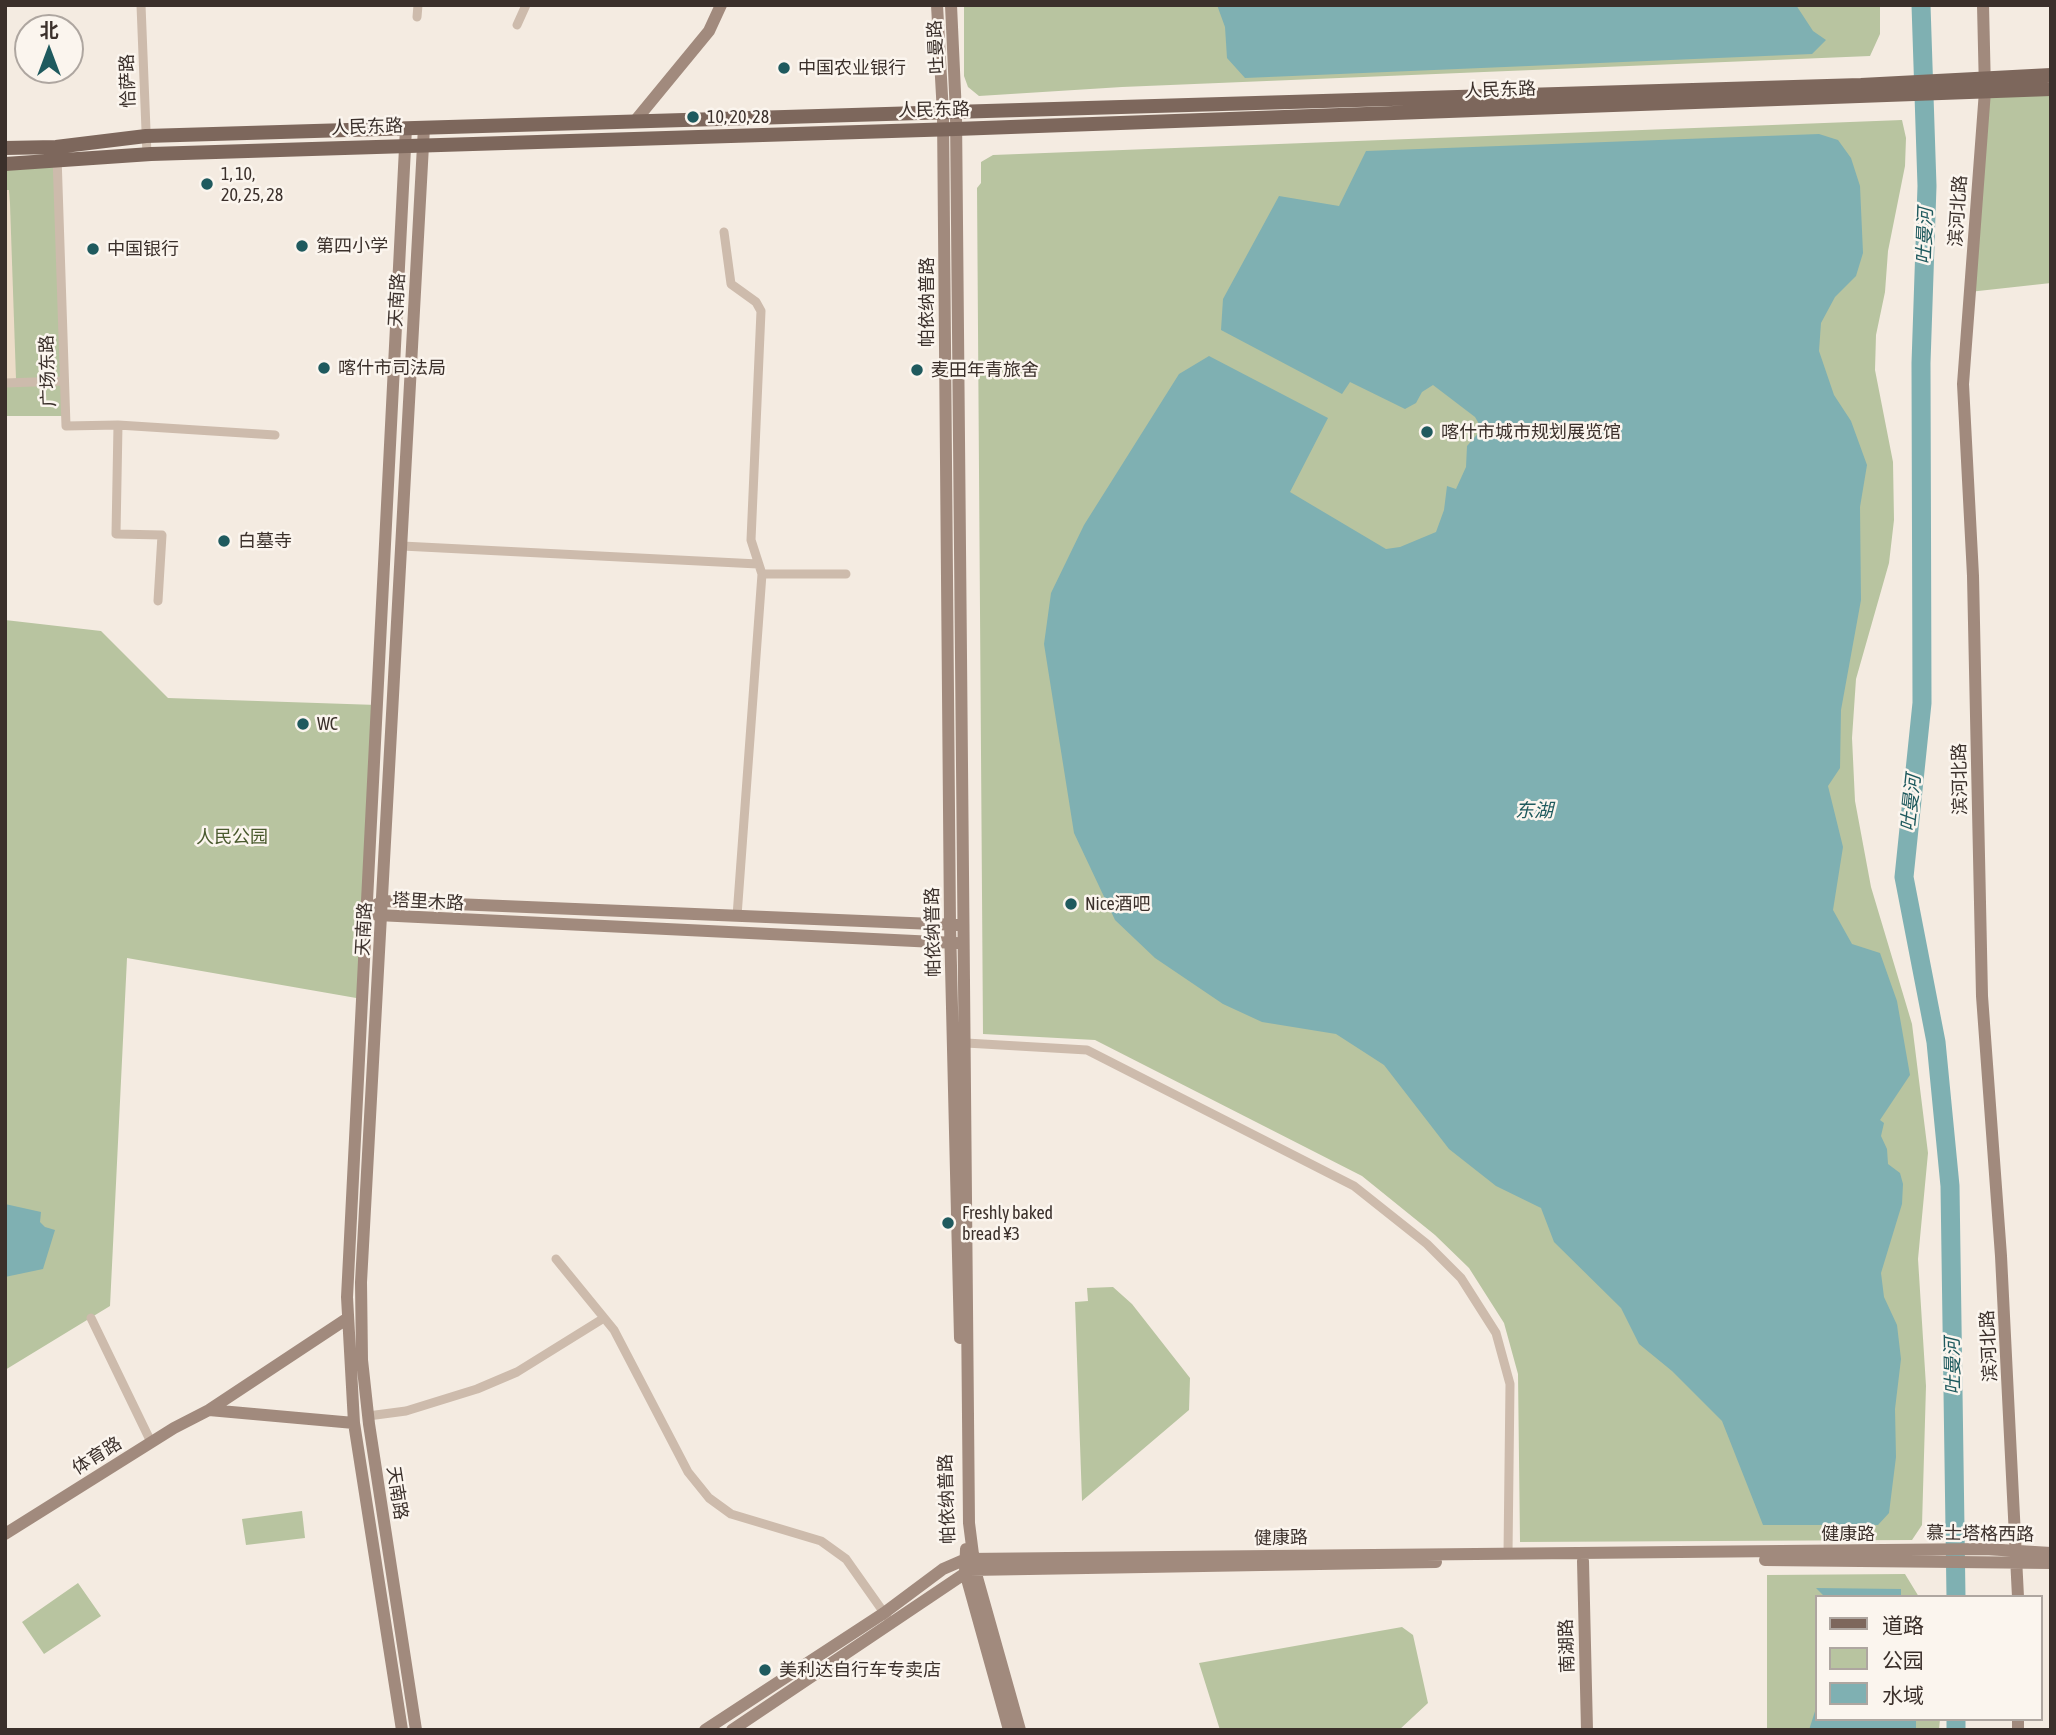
<!DOCTYPE html>
<html>
<head>
<meta charset="utf-8">
<style>
  body { margin:0 }
  #map { position:relative; width:2056px; height:1735px; overflow:hidden; background:#f4ebe1; font-family:"Asap Condensed","Noto Sans SC",sans-serif }
  canvas { display:block }
  .frame { position:absolute; inset:0; border:7px solid #3b302b; pointer-events:none }
  .legend { position:absolute; left:1815px; top:1595px; width:228px; height:126px; box-sizing:border-box; background:#fbf5ee; border:2px solid #aea6a0; margin:0; padding:9px 12px; list-style:none; font-size:21px; color:#3b302b }
  .legend li { display:flex; align-items:center; gap:14px; height:35px }
  .legend b { width:35px; border:2px solid #aea6a0 }
  .north { position:absolute; left:14px; top:14px; width:70px; height:70px; box-sizing:border-box; background:#fbf5ee; border:2px solid #aea6a0; border-radius:50%; rotate:0deg; font-size:19px; font-weight:700; line-height:28px; text-align:center; color:#3b302b }
  .north::after { content:''; display:block; margin:auto; width:24px; height:32px; background:#1f5a5e; clip-path:polygon(50% 0,100% 100%,50% 72%,0 100%) }
</style>
</head>
<body>
<div id="map">
<canvas width="2056" height="1735"></canvas>
<div class="frame"></div>
<ul class="legend">
<li><b style="height:9px;background:#7d675c"></b>道路</li>
<li><b style="height:19px;background:#b8c4a0"></b>公园</li>
<li><b style="height:19px;background:#7fb0b2"></b>水域</li>
</ul>
<div class="north">北</div>
</div>
<script>
const g = document.querySelector('canvas').getContext('2d');
g.lineJoin = 'round';
function paint(path, color) {
  g.fillStyle = color;
  g.fill(path, 'evenodd');
}
function shape(rows) {
  const path = new Path2D();
  for (const r of rows) {
    path.moveTo(r[0], r[1]);
    for (let i = 2; i < r.length; i += 2) path.lineTo(r[i], r[i + 1]);
  }
  return path;
}
function stroke(path, color, width, dash) {
  g.strokeStyle = color;
  g.lineWidth = width;
  g.lineCap = dash ? 'butt' : 'round';
  g.setLineDash(dash || []);
  g.stroke(path);
}
function write(font, color, halo, rows, align = 'center') {
  g.font = font + ' "Asap Condensed","Noto Sans SC",sans-serif';
  g.lineWidth = 5;
  g.setLineDash([]);
  g.textBaseline = 'middle';
  g.strokeStyle = halo;
  g.fillStyle = color;
  for (const [text, x, y, turn = 0] of rows) {
    g.save();
    g.translate(x, y);
    g.rotate((+turn || 0) * Math.PI / 180);
    g.textAlign = isNaN(turn) ? turn : align;
    if (halo) g.strokeText(text, 0, 0);
    g.fillText(text, 0, 0);
    g.restore();
  }
}
paint(shape([
  [964,5,1880,5,1880,34,1870,56,1122,87,979,96,968,87,964,76],
  [2051,89,2051,283,1969,292,1985,91],
  [1902,120,1906,138,1905,166,1888,251,1885,292,1876,335,1875,370,1893,462,1894,520,1889,563,1856,679,1852,738,1855,801,1871,887,1912,1024,1928,1153,1918,1259,1926,1386,1922,1525,1912,1540,1520,1542,1518,1374,1504,1323,1469,1268,1435,1235,1362,1176,1095,1040,983,1034,977,188,981,183,981,162,993,155],
  [57,163,65,416,5,416,5,164],
  [5,620,101,631,168,698,377,705,362,999,127,958,110,1306,5,1370],
  [1113,1287,1132,1304,1190,1378,1189,1410,1082,1501,1075,1302,1088,1301,1087,1288],
  [302,1511,305,1538,246,1545,242,1519],
  [1905,1574,1919,1597,1816,1597,1816,1719,1940,1719,1939,1730,1767,1730,1767,1575],
  [78,1583,101,1616,44,1654,22,1622],
  [1402,1627,1413,1635,1428,1703,1399,1730,1220,1730,1199,1663]
]), '#b8c4a0');
paint(shape([
  [5,190,9,190,10,204,16,379,5,379]
]), '#ecdcc8');
paint(shape([
  [1217,5,1796,5,1813,31,1826,40,1812,54,1245,78,1227,58,1225,27],
  [1819,134,1838,140,1851,158,1860,186,1863,253,1856,276,1835,297,1821,323,1819,351,1834,395,1851,421,1867,465,1860,507,1861,600,1841,710,1840,768,1828,786,1843,847,1833,910,1852,944,1880,953,1897,1001,1910,1075,1880,1120,1884,1123,1881,1136,1887,1149,1888,1164,1900,1173,1903,1184,1902,1204,1881,1273,1884,1297,1897,1325,1901,1359,1895,1409,1896,1457,1889,1513,1878,1525,1763,1525,1722,1421,1672,1371,1639,1344,1621,1308,1554,1242,1541,1208,1496,1186,1449,1149,1384,1065,1336,1034,1262,1022,1223,1004,1155,958,1115,920,1074,833,1044,644,1051,593,1084,525,1179,374,1209,356,1328,418,1290,492,1386,549,1400,547,1436,532,1444,510,1447,486,1456,489,1466,467,1467,446,1482,429,1475,417,1433,385,1422,392,1416,403,1405,409,1350,382,1342,394,1221,330,1223,299,1279,196,1339,206,1366,151],
  [5,1204,41,1212,40,1222,45,1227,55,1230,43,1269,5,1277],
  [1816,1588,1901,1589,1901,1597,1825,1597],
  [1816,1708,1816,1719,1916,1719,1916,1730,1809,1730]
]), '#7fb0b2');
stroke(shape([
  [1921,5,1927,186,1921,363,1922,703,1904,877,1936,1042,1950,1186,1956,1597],
  [1956,1719,1956,1730]
]), '#7fb0b2', 19);
stroke(shape([
  [141,5,147,155],
  [417,17,418,5],
  [517,25,526,5],
  [57,156,66,426,118,425,275,435],
  [724,232,731,284,756,302,761,311,751,540,762,574,737,916],
  [5,383,64,381],
  [118,425,116,534,162,535,158,601],
  [402,546,758,564],
  [762,574,846,574],
  [966,1043,1087,1050,1354,1186,1427,1244,1461,1278,1496,1333,1510,1384,1508,1553],
  [556,1259,614,1330,688,1472,709,1498,731,1514,821,1541,846,1559,887,1617],
  [91,1318,151,1442],
  [368,1416,406,1411,477,1389,517,1372,604,1318]
]), '#cdbbac', 9);
stroke(shape([
  [937,5,943,114,950,925,960,1338],
  [951,5,956,114,969,1523,975,1570,1020,1730],
  [1983,5,1985,91,1963,384,1973,576,1982,996,2001,1256,2018,1597],
  [635,121,709,31,721,5],
  [376,905,383,901,958,925],
  [377,915,956,943],
  [209,1410,348,1318],
  [5,1534,174,1428,209,1410,354,1423],
  [966,1549,965,1572,1009,1730],
  [1765,1560,2051,1563],
  [1583,1561,1587,1730],
  [402,1730,354,1423,347,1297,406,128],
  [416,1730,369,1424,362,1360,361,1282,424,127],
  [705,1730,884,1613,943,1569,966,1559,1985,1549,2051,1553],
  [732,1730,970,1570,1436,1562],
  [2018,1730,2018,1719]
]), '#a18a7d', 12);
stroke(shape([
  [5,148,56,147,146,136,1861,85,2051,75],
  [5,164,151,154,956,129,2051,89]
]), '#7d675c', 14);
for (const [x, y, r, color] of [
  [784,68,7,"#1f5a5e"],
  [693,117,7,"#1f5a5e"],
  [207,184,7,"#1f5a5e"],
  [302,246,7,"#1f5a5e"],
  [93,249,7,"#1f5a5e"],
  [324,368,7,"#1f5a5e"],
  [917,370,7,"#1f5a5e"],
  [1427,432,7,"#1f5a5e"],
  [224,541,7,"#1f5a5e"],
  [303,724,7,"#1f5a5e"],
  [1071,904,7,"#1f5a5e"],
  [948,1223,7,"#1f5a5e"],
  [765,1670,7,"#1f5a5e"]
]) {
  const dot = new Path2D();
  dot.arc(x, y, r, 0, 2 * Math.PI);
  g.fillStyle = color;
  g.fill(dot);
  stroke(dot, '#fbf5ee', 2.5);
}
write('18px', '#3b302b', '#fbf5ee', [
  ["吐曼路",936,47,-93],
  ["恰萨路",128,81,-92],
  ["人民东路",1500,90,-2],
  ["人民东路",934,110,-1],
  ["人民东路",367,127,-2],
  ["滨河北路",1958,211,-86],
  ["天南路",397,300,-87],
  ["帕依纳普路",927,302,-90],
  ["广场东路",48,371,-92],
  ["滨河北路",1960,779,-91],
  ["塔里木路",428,902,3],
  ["天南路",364,929,-87],
  ["帕依纳普路",933,932,-91],
  ["滨河北路",1989,1346,-93],
  ["体育路",97,1456,-32],
  ["天南路",397,1493,81],
  ["帕依纳普路",947,1499,-92],
  ["健康路",1848,1534],
  ["慕士塔格西路",1980,1534,1],
  ["健康路",1281,1538,-1],
  ["南湖路",1567,1646,-92]
]);
write('18px', '#3b302b', '#fbf5ee', [
  ["中国农业银行",798,68],
  ["10, 20, 28",707,117],
  ["1, 10,",221,174],
  ["20, 25, 28",221,195],
  ["第四小学",316,246],
  ["中国银行",107,249],
  ["喀什市司法局",338,368],
  ["麦田年青旅舍",931,370],
  ["喀什市城市规划展览馆",1441,432],
  ["白墓寺",238,541],
  ["WC",317,724],
  ["Nice酒吧",1085,904],
  ["Freshly baked",962,1213],
  ["bread ¥3",962,1234],
  ["美利达自行车专卖店",779,1670]
], 'left');
write('18px', '#4a5a2e', '#fbf5ee', [
  ["人民公园",232,837]
]);
write('italic 19px', '#1f5a5e', '#fbf5ee', [
  ["吐曼河",1925,236,-88],
  ["吐曼河",1911,803,-84],
  ["东湖",1534,811],
  ["吐曼河",1953,1366,-91]
]);
</script>
</body>
</html>
